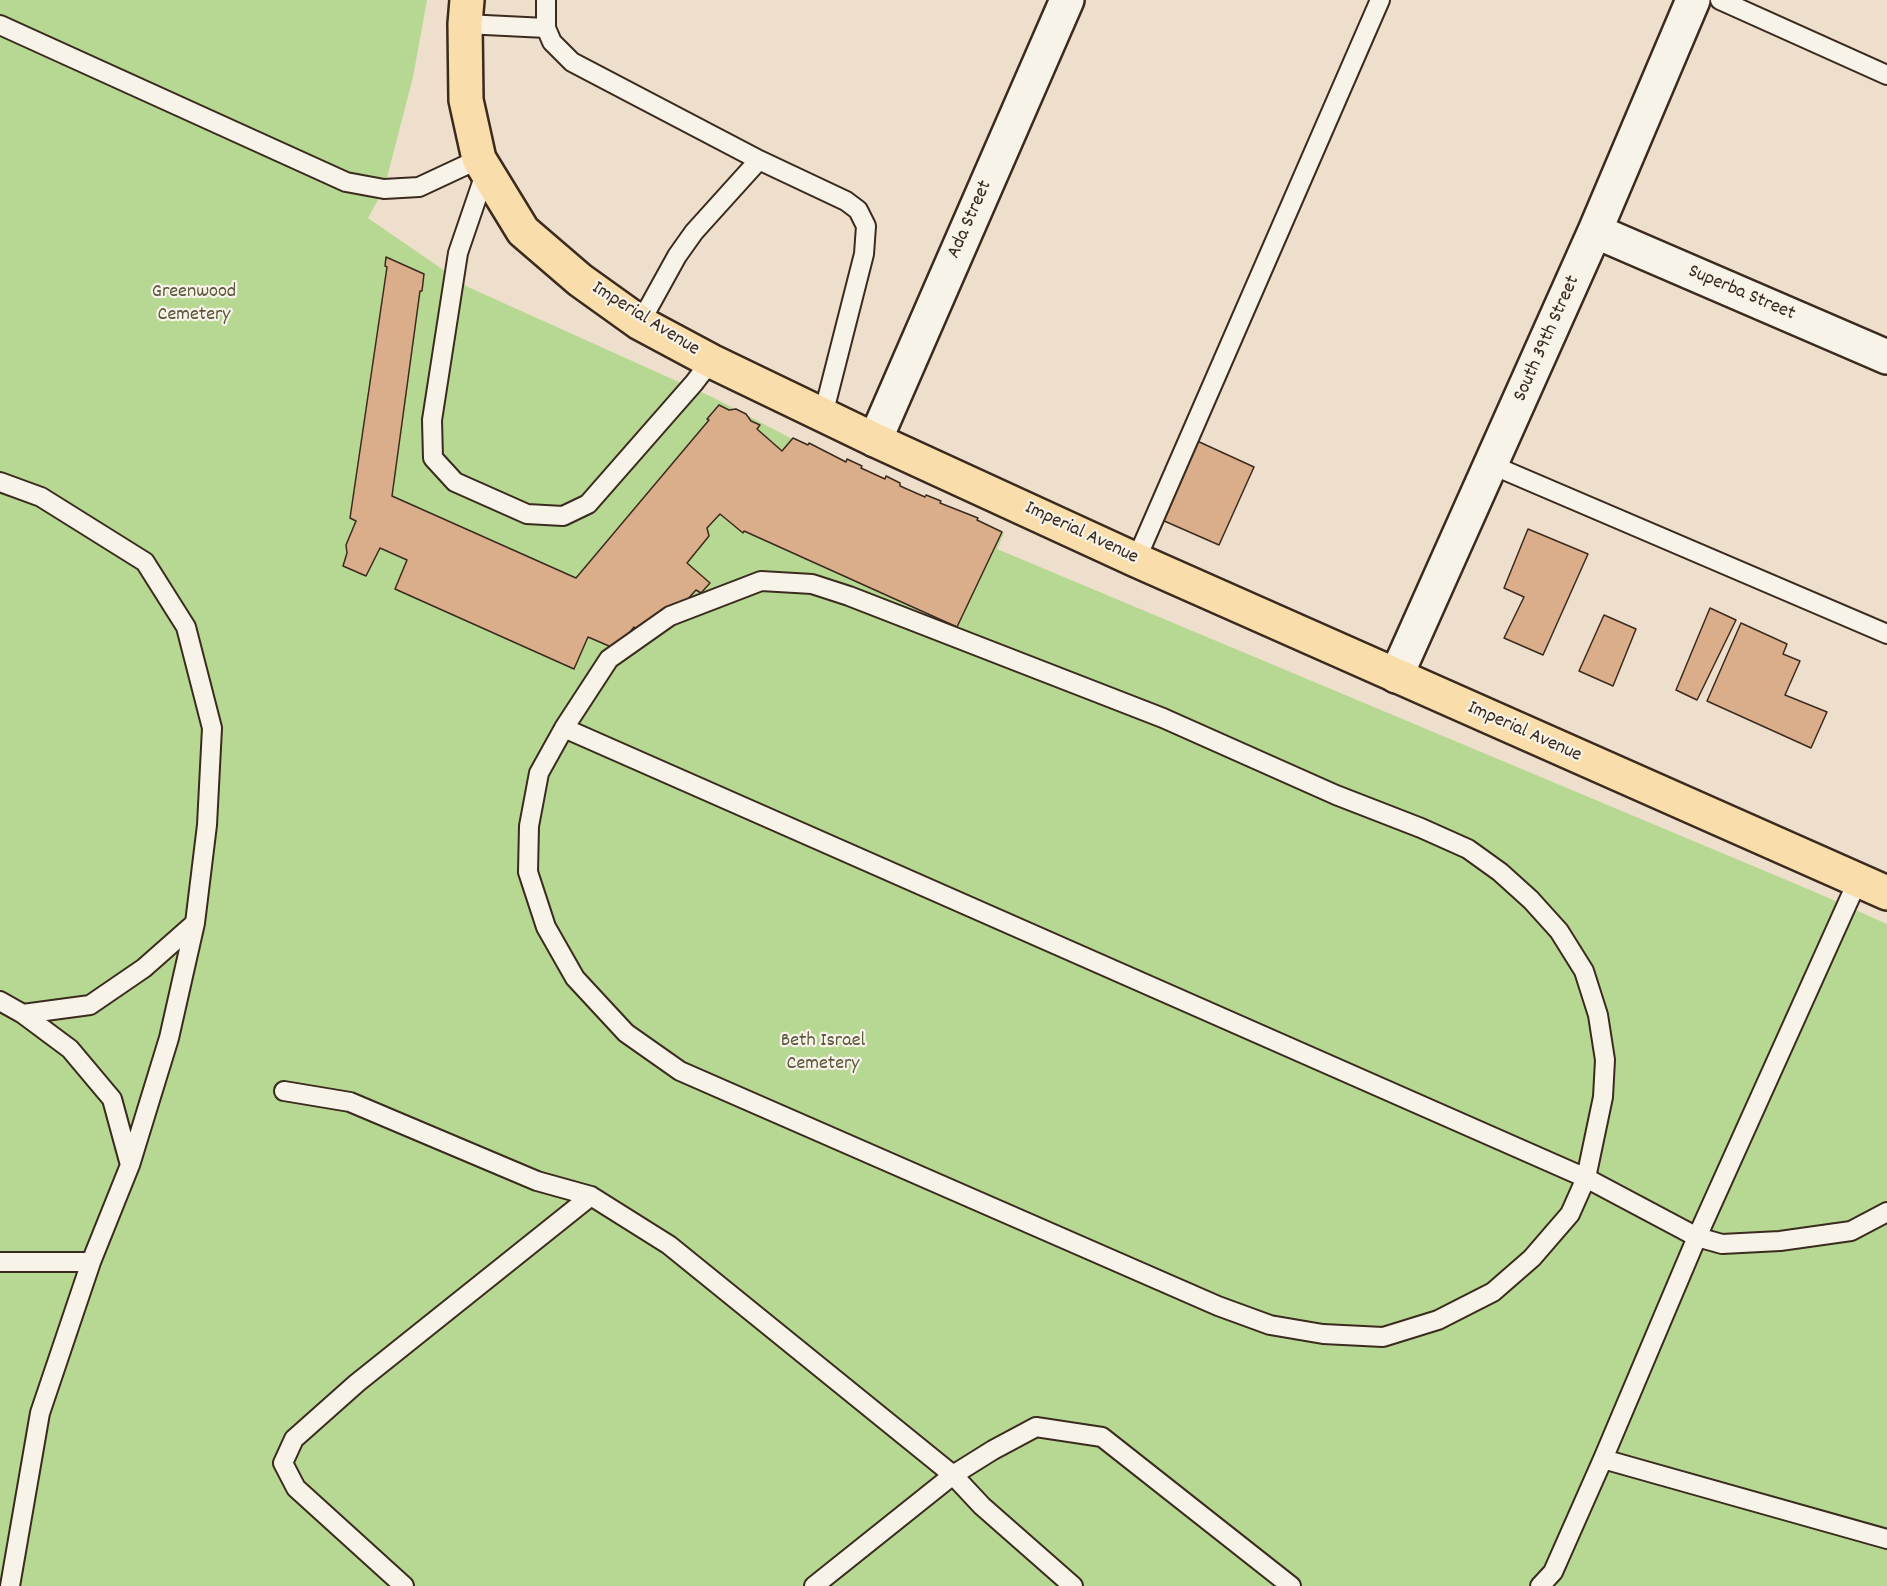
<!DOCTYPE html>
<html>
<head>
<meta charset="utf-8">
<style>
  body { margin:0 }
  canvas { display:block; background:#eedecc }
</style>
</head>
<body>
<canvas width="1887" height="1586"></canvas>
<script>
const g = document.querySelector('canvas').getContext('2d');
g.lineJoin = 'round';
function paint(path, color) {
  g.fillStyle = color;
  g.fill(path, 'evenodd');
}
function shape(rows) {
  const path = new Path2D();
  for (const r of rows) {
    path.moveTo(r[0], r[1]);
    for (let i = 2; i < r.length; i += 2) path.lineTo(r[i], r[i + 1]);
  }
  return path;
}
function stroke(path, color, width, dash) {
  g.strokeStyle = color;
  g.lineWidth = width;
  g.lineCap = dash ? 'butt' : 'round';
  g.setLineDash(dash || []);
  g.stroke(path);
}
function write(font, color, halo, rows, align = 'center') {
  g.font = font + ' Dekko,sans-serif';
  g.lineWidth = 4.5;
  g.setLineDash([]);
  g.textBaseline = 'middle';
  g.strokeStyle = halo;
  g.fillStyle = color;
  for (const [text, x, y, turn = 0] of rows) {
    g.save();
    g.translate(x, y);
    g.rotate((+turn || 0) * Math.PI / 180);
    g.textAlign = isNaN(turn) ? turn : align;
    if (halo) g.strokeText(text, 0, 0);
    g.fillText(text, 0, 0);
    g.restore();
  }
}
paint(shape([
  [0,0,427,0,413,77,384,189,368,218,468,287,712,397,798,442,1004,533,997,549,1815,892,1887,924,1887,1586,0,1586]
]), '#b7d892');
const building = shape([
  [386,257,424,274,422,291,420,291,392,496,576,578,709,420,707,419,719,405,729,410,736,409,746,414,751,421,760,425,757,429,782,451,793,438,808,445,809,443,846,462,847,459,862,466,861,468,885,479,886,476,900,483,900,486,925,497,926,495,941,501,940,503,978,518,977,520,1002,532,957,627,744,531,743,533,720,514,707,528,709,536,687,563,710,583,701,593,696,590,686,601,636,629,634,627,616,649,588,637,574,669,395,589,407,560,380,548,366,576,343,566,347,553,346,545,356,521,350,518,387,267,385,266,386,257],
  [1195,440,1254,467,1219,545,1162,520,1195,440],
  [1528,529,1588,554,1543,655,1504,638,1524,597,1504,588,1528,529],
  [1710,608,1736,620,1697,700,1676,690,1710,608],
  [1604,615,1636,629,1613,686,1579,671,1604,615],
  [1741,623,1787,644,1783,654,1800,661,1785,695,1827,712,1811,748,1707,701,1741,623]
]);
paint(building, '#daae8b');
stroke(building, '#3b2a1e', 1.5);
const lane = shape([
  [546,0,546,28,552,42,572,62,759,160],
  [1720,0,1887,75],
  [465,24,546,28],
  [0,25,346,182,384,189,419,187,479,159],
  [486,171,458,253,432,420,433,458,455,482,527,514,563,516,588,504,694,383,711,361],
  [640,323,677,256,694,232,759,160,846,201,858,210,866,226,864,254,823,415],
  [1492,465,1887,634],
  [0,482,41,497,145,562,186,627,212,728,207,825,195,923,169,1038,130,1165,91,1262,40,1413,10,1586],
  [1136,560,1380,0],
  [761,581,812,584,849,596,1163,718,1336,795,1421,828,1468,849,1500,872,1531,900,1559,931,1584,971,1598,1015,1605,1060,1603,1097,1586,1178,1570,1214,1532,1258,1493,1292,1438,1320,1383,1337,1323,1334,1270,1325,1218,1306,680,1071,626,1033,575,978,546,927,528,872,529,826,539,773,564,728,609,659,670,616,761,581],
  [564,728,1586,1178,1697,1237,1722,1244,1780,1241,1851,1231,1887,1212],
  [0,1001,23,1014,90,1005,144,968,195,923],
  [23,1014,70,1049,112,1099,130,1165],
  [284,1091,350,1102,537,1181,591,1196,669,1245,953,1475,982,1506,1073,1586],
  [0,1262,91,1262],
  [1603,1459,1887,1539],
  [404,1586,296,1488,283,1463,294,1439,357,1383,591,1196],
  [814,1586,953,1475,993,1450,1036,1427,1102,1437,1291,1586],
  [1540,1586,1553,1572,1603,1459,1697,1237,1858,880]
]);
const street = shape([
  [1595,231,1887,357],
  [875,440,1067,0],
  [1396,676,1595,231,1693,0]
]);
const primary = shape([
  [467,0,465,24,466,100,479,159,523,231,580,280,640,323,711,361,875,440,1136,560,1887,893]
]);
stroke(lane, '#3b2a1e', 22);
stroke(street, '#3b2a1e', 38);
stroke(primary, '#3b2a1e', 38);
stroke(lane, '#f7f3e8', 18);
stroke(street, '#f7f3e8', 33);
stroke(primary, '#f9deab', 33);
write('20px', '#3b2a1e', '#f7f3e8', [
  ["Ada Street",971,220,-66],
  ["Superba Street",1741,294,23],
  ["Imperial Avenue",645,320,32],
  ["South 39th Street",1548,339,-66],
  ["Imperial Avenue",1081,534,25],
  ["Imperial Avenue",1524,733,24]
]);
write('20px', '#5a563b', '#f7f3e8', [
  ["Greenwood",194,293],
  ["Cemetery",194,316],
  ["Beth Israel",823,1042],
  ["Cemetery",823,1065]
]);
</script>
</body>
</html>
